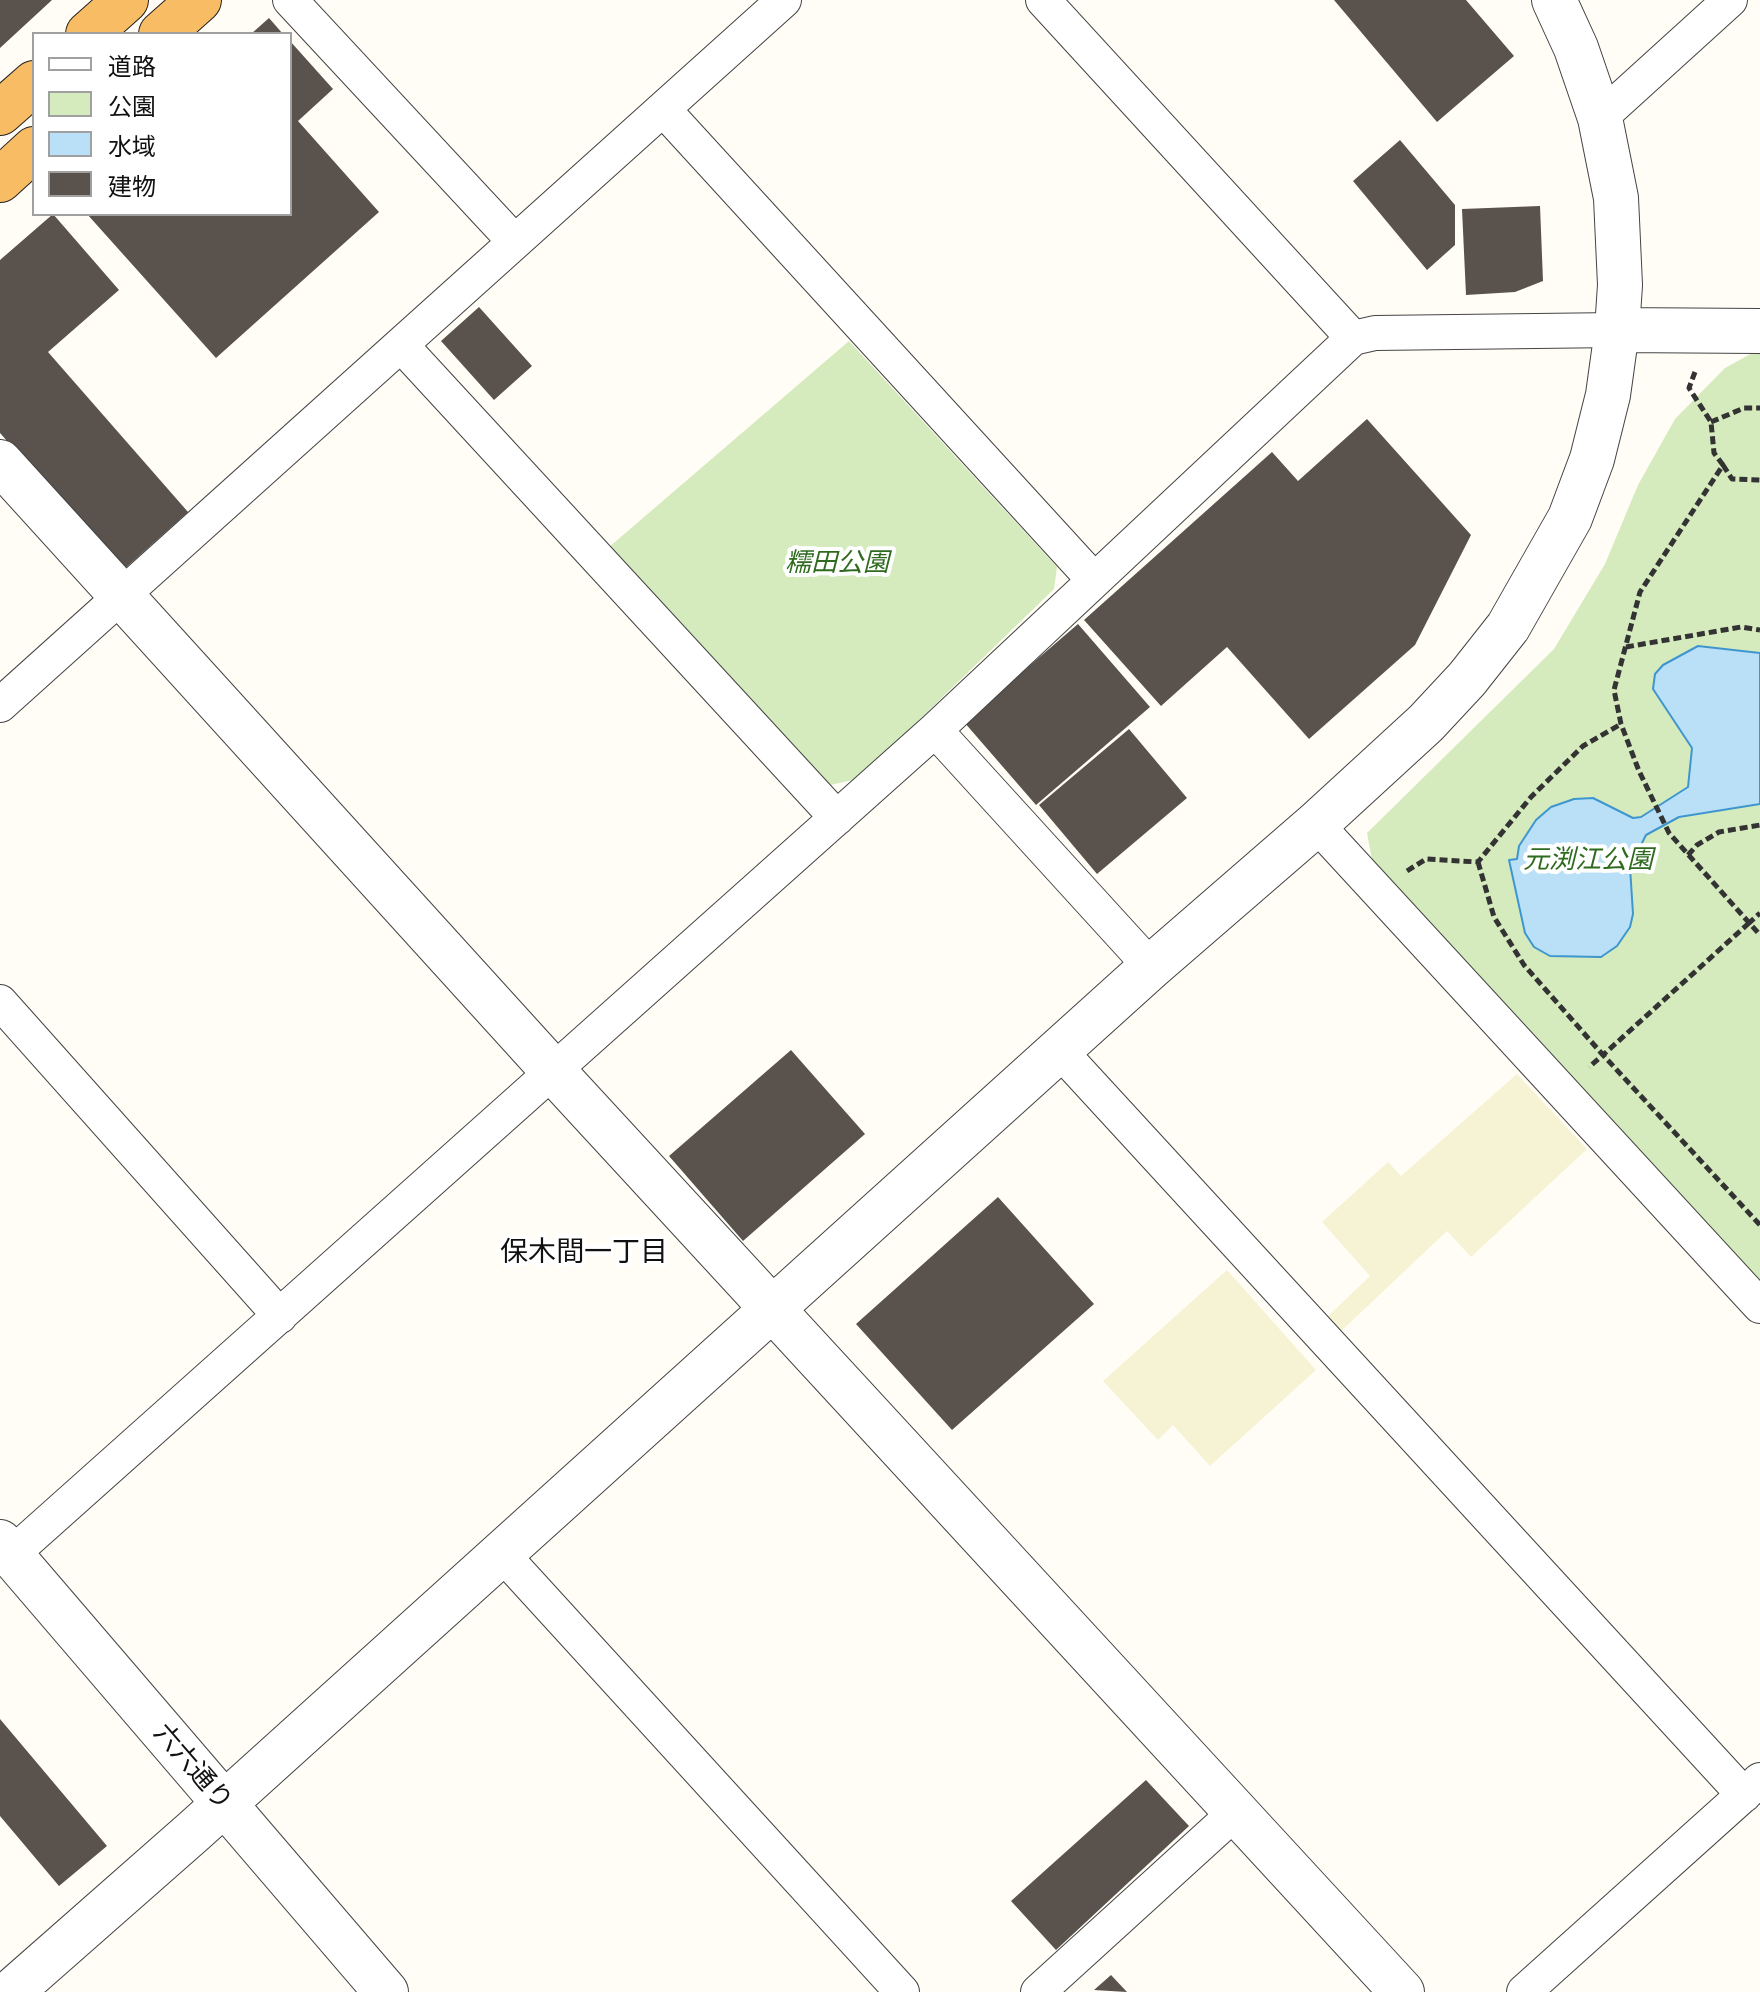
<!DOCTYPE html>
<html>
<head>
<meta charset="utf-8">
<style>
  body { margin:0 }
  #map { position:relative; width:1760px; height:1992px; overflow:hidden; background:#fffdf5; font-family:"Playfair Display","Noto Sans JP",serif }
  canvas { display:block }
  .legend { position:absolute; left:32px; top:32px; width:260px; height:184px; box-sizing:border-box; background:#fff; border:2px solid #a0a0a0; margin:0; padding:10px 14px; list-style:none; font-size:24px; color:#111 }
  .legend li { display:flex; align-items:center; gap:16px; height:40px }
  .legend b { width:40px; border:2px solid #a0a0a0 }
</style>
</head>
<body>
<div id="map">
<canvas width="1760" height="1992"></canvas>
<ul class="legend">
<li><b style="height:10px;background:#fff"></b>道路</li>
<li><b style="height:22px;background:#d5ebbd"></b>公園</li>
<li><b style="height:22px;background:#b9e0f7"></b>水域</li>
<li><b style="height:22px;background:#5a524d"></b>建物</li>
</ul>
</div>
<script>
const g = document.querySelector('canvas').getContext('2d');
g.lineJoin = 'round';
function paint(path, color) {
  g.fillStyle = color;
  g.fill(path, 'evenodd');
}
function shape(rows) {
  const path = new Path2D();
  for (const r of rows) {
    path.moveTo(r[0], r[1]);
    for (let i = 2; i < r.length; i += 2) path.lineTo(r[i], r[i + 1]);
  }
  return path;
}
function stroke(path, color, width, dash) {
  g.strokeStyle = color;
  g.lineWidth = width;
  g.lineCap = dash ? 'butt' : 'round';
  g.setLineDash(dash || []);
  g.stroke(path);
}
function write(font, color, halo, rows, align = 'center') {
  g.font = font + ' "Playfair Display","Noto Sans JP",serif';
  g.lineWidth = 8;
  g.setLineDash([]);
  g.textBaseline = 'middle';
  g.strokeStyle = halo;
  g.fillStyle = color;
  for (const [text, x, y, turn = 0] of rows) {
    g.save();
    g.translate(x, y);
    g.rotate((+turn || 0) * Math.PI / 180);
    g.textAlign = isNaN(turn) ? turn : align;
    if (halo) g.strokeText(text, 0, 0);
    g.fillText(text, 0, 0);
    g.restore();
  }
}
paint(shape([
  [1517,1074,1587,1149,1471,1257,1447,1231,1337,1335,1323,1321,1370,1276,1322,1222,1388,1162,1401,1176],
  [1227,1270,1316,1370,1210,1466,1173,1425,1158,1440,1103,1381]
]), '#f6f3d4');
paint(shape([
  [849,341,1057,567,1054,589,858,779,825,786,608,548],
  [1756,351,1760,351,1760,1286,1378,892,1367,833,1554,649,1605,564,1638,485,1675,419,1725,368]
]), '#d5ebbd');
const water = shape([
  [1698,646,1760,653,1760,804,1679,817,1646,835,1630,867,1633,914,1630,927,1617,946,1601,957,1550,956,1534,947,1525,933,1509,860,1517,859,1519,846,1536,820,1551,807,1574,799,1593,798,1633,818,1641,817,1688,787,1692,748,1653,689,1655,674,1663,665,1698,646]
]);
paint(water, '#b9e0f7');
stroke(water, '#3f96cf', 2);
paint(shape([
  [0,0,52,0,0,48],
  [1334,0,1466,0,1514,56,1437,122],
  [269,18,283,34,251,34],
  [290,41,333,89,298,121,379,212,216,358,87,214,290,214],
  [1400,140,1455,205,1455,245,1427,270,1353,181],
  [1540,206,1543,281,1515,292,1466,295,1462,209],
  [53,214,119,290,48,352,188,512,122,571,0,433,0,260],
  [479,307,532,366,494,400,441,341],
  [1367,419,1471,535,1415,645,1309,739,1227,647,1161,706,1084,620,1272,452,1298,481],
  [1078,624,1150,707,1036,805,964,722],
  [1129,729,1187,798,1097,874,1039,805],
  [791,1050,865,1134,743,1241,669,1156],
  [998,1197,1094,1304,952,1430,856,1324],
  [0,1719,107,1846,59,1886,0,1816],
  [1146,1780,1189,1826,1056,1950,1011,1901],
  [1111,1975,1127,1992,1094,1990]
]), '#5a524d');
const minor = shape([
  [290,0,515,242],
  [1043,0,1353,338],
  [663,109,1094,580],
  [1600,118,1730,0],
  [401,345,837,818],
  [0,705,784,0],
  [935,730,1151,967],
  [1316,824,1760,1306],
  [0,1002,280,1316],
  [1060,1051,1744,1795],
  [502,1554,902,1992],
  [11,1555,935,730,1353,338,1375,333,1617,330],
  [1038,1992,1237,1811],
  [1524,1992,1760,1780]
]);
const tertiary = shape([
  [1617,330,1760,331],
  [0,462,554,1072,1402,1992],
  [0,1542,386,1992],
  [11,1992,194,1831,1151,967,1316,824,1426,723,1467,679,1508,627,1570,518,1592,459,1608,395,1617,330,1620,285,1616,198,1600,118,1576,48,1554,0]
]);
const trunk = shape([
  [88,34,126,0],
  [161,34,199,0],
  [0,113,34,83],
  [0,180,34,149]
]);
stroke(minor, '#444', 36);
stroke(tertiary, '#444', 46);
stroke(trunk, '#222', 46);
stroke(shape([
  [1695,372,1689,388,1711,422,1714,453,1723,465,1640,592,1614,690,1621,724,1639,771,1669,833,1760,935],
  [1711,422,1744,408,1760,408],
  [1723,465,1732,479,1760,480],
  [1626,647,1741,627,1760,630],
  [1688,855,1697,845,1719,832,1760,825],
  [1478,862,1494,917,1524,965,1603,1055,1589,1067],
  [1407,871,1426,859,1478,862,1531,797,1583,746,1621,724],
  [1749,923,1603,1055,1760,1225],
  [1748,924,1760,913]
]), '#333', 5, [8, 4]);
stroke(minor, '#fff', 34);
stroke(tertiary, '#fff', 44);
stroke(trunk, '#f7bc64', 44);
write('italic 26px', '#2f6b1f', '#fff', [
  ["糯田公園",837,563],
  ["元渕江公園",1588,860]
]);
write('26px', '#111', '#fff', [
  ["六六通り",193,1767,49]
]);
write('28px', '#111', '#fff', [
  ["保木間一丁目",584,1252]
]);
</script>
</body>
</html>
